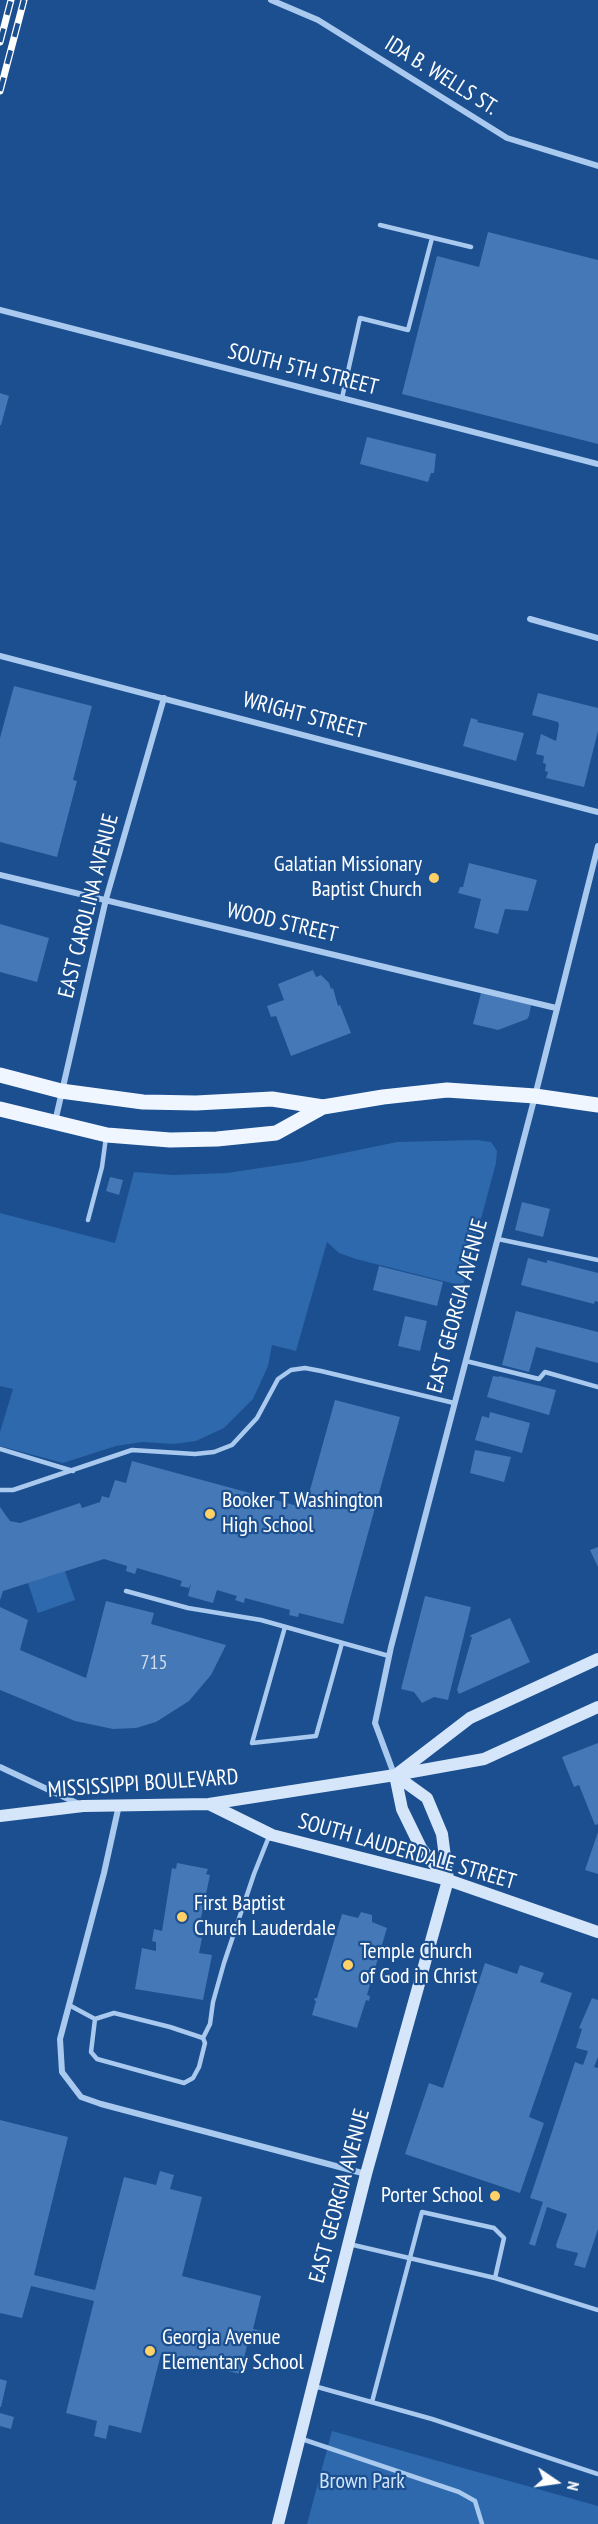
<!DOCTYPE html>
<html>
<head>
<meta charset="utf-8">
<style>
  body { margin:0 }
  #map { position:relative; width:598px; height:2524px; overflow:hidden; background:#1b4f8f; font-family:"PT Sans Narrow",sans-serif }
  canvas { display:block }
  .north { position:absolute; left:526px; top:2452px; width:60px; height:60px; -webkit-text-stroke:4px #1b4f8f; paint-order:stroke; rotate:103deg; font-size:16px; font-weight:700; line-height:24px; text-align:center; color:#fff }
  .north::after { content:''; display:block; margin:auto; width:21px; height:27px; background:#fff; clip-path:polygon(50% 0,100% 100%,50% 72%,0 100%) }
</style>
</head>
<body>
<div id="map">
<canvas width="598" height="2524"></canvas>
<div class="north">N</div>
</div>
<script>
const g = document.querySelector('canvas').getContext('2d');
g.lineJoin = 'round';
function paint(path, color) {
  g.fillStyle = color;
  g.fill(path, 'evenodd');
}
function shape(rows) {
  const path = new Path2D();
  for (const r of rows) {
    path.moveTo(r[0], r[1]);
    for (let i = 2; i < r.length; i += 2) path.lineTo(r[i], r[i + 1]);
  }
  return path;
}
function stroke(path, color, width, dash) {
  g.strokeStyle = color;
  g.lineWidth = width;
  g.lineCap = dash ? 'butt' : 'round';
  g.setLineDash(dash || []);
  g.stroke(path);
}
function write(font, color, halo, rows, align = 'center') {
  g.font = font + ' "PT Sans Narrow",sans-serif';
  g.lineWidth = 4.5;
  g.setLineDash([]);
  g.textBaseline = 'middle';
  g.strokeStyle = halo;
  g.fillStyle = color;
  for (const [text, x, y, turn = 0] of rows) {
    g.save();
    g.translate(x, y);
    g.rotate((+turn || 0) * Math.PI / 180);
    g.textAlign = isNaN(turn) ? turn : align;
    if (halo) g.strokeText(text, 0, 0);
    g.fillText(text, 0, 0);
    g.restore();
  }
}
paint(shape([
  [477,1140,491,1142,497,1151,496,1163,463,1286,356,1259,339,1253,327,1242,296,1351,272,1345,268,1366,253,1399,224,1428,196,1441,174,1444,142,1442,116,1446,63,1463,0,1446,0,1432,13,1389,0,1386,0,1213,115,1243,134,1172,173,1175,227,1173,300,1162,397,1142],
  [65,1571,75,1600,38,1613,28,1583],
  [332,2431,598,2506,598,2524,307,2524]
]), '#2e69ad');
paint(shape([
  [488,232,598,260,598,444,402,394,437,256,479,267],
  [0,393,9,396,1,425,0,425],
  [367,437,436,454,434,473,431,473,428,482,360,464],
  [14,686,92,706,73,780,77,781,57,857,0,842,0,738],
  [538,693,598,708,598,731,584,787,546,778,548,772,545,771,546,764,543,763,544,756,536,754,541,734,556,741,559,725,558,722,532,715],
  [471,718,478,720,477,722,524,733,516,761,463,746],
  [469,863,537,880,528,911,505,909,498,934,474,928,481,899,458,893,460,887,463,887],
  [0,924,49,938,37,982,0,972],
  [313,970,316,977,321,975,329,983,331,989,333,988,338,1006,340,1005,351,1033,291,1056,276,1016,271,1017,267,1006,284,1000,278,984],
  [481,993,531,1005,529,1016,527,1019,498,1030,473,1024],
  [110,1177,123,1180,119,1195,106,1191],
  [522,1202,550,1209,543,1237,515,1230],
  [528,1258,547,1263,547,1260,598,1273,598,1302,595,1301,594,1304,521,1285],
  [379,1266,443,1282,437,1306,373,1290],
  [516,1311,598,1332,598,1363,536,1347,529,1372,502,1365],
  [405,1316,427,1321,420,1351,398,1346],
  [493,1376,499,1377,499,1376,556,1390,549,1415,487,1397],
  [335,1400,400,1417,343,1624,299,1613,298,1617,289,1615,290,1610,245,1598,244,1603,235,1600,237,1596,217,1590,213,1603,188,1596,191,1583,189,1588,180,1586,182,1581,137,1568,135,1574,126,1571,127,1566,104,1559,3,1591,0,1600,0,1507,10,1521,20,1523,80,1503,82,1508,100,1502,102,1496,109,1498,115,1480,126,1483,132,1461,305,1508],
  [490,1412,530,1423,522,1453,475,1440,482,1416,489,1418],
  [475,1450,511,1457,504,1482,470,1473],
  [598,1547,598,1567,590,1550],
  [425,1596,471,1607,448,1700,434,1697,422,1703,414,1692,401,1689],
  [106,1601,154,1613,151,1624,226,1645,211,1675,189,1701,156,1722,136,1728,113,1729,75,1721,0,1690,0,1607,28,1620,20,1650,86,1678],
  [510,1618,530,1662,459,1694,457,1690,472,1637,469,1636],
  [598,1743,598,1824,595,1825,579,1785,574,1787,562,1757],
  [598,1832,598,1874,585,1870],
  [177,1863,208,1869,206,1874,210,1875,197,1937,202,1938,199,1953,212,1955,203,2000,135,1989,142,1948,156,1951,156,1942,152,1941,154,1929,162,1931,172,1868,176,1869],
  [361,1912,372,1915,372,1922,387,1928,367,1995,370,1996,369,2001,366,2000,357,2028,312,2015,316,2001,314,2000,315,1998,317,1998,342,1914,358,1918],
  [485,1963,517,1974,520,1965,544,1973,540,1982,572,1993,529,2117,544,2123,520,2193,405,2154,429,2083,443,2088],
  [592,1998,598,2000,598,2057,594,2067,598,2068,598,2229,585,2268,574,2265,578,2253,557,2248,556,2245,567,2214,547,2207,535,2246,529,2244,543,2202,530,2198,575,2062,583,2065,588,2051,576,2048,582,2029,579,2028],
  [0,2120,68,2137,34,2275,95,2290,124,2177,156,2185,160,2171,174,2175,170,2189,202,2197,182,2276,261,2296,253,2329,267,2332,263,2346,248,2342,240,2374,161,2354,141,2433,109,2425,106,2439,94,2436,97,2421,66,2413,94,2301,31,2286,22,2318,0,2313],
  [0,2379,7,2381,1,2407,0,2407],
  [0,2413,14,2417,11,2429,0,2426]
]), '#4478b7');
stroke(shape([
  [380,225,471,247],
  [342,398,360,318,408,330,432,238],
  [88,1220,102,1167,106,1137],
  [498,1239,598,1260],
  [466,1361,539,1379,545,1372,598,1387],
  [0,1449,73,1471],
  [0,1490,13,1490,25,1486,132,1450,195,1454,214,1452,232,1445,257,1418,278,1379,291,1370,305,1368,321,1371,454,1403],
  [126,1591,188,1608,261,1620,389,1656],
  [285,1627,252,1743,316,1736,342,1643],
  [69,2005,95,2019,114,2013,170,2027,203,2038,205,2043,199,2067,193,2078,184,2083,97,2059,91,2052,95,2019],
  [203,2038,210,2024,213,2002,224,1963,254,1874,270,1834],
  [349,2244,495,2278,598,2310],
  [314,2386,432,2419,598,2474],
  [372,2402,422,2212,494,2228,504,2238,495,2278],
  [302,2439,459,2492,475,2501,482,2524]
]), '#a9c9ee', 4.5);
stroke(shape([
  [271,0,318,20,507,138,598,166],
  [0,310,598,464],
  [530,619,598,638],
  [0,656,598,812],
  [0,875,556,1008],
  [55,1122,106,899,164,698],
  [0,1767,81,1805],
  [394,1774,375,1723,391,1647,535,1096,598,846],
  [119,1805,104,1873,60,2039,62,2072,81,2097,101,2104,366,2174]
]), '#a9c9ee', 6);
stroke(shape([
  [397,1774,470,1718,598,1659],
  [395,1775,402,1809,421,1848,447,1880],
  [209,1804,272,1835,448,1880,598,1932],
  [0,1816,83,1806,209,1804,395,1775,484,1759,598,1707],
  [278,2524,366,2174,448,1880,442,1834,427,1798,395,1775]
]), '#d6e6fa', 12);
stroke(shape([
  [0,1075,61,1091,143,1102,196,1103,272,1099,323,1107,383,1097,447,1090,535,1096,598,1105],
  [0,1109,107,1135,170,1140,217,1139,276,1133,323,1107]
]), '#f0f6ff', 15);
const rail = shape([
  [0,42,11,0],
  [0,91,24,0]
]);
stroke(rail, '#fff', 7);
stroke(rail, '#1b4f8f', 4.5, [14]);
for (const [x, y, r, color] of [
  [434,878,6,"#ffd166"],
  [210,1514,6,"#ffd166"],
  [182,1917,6,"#ffd166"],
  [348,1965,6,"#ffd166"],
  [495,2196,6,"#ffd166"],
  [150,2351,6,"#ffd166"]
]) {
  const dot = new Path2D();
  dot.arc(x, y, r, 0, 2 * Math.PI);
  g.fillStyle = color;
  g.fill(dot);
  stroke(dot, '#1b4f8f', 2);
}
write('20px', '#d0dded', null, [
  ["715",154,1663]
]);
write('22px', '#fff', '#1b4f8f', [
  ["IDA B. WELLS ST.",441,76,32],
  ["SOUTH 5TH STREET",303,370,14],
  ["WRIGHT STREET",304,716,15],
  ["EAST CAROLINA AVENUE",89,906,-76],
  ["WOOD STREET",282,923,13],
  ["EAST GEORGIA AVENUE",458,1306,-75],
  ["MISSISSIPPI BOULEVARD",143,1784,-4],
  ["SOUTH LAUDERDALE STREET",407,1852,16],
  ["EAST GEORGIA AVENUE",340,2196,-75]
]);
write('22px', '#fff', '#1b4f8f', [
  ["Galatian Missionary",422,865,"right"],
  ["Baptist Church",422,890,"right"],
  ["Booker T Washington",222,1501],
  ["High School",222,1526],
  ["First Baptist",194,1904],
  ["Church Lauderdale",194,1929],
  ["Temple Church",360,1952],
  ["of God in Christ",360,1977],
  ["Porter School",483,2196,"right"],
  ["Georgia Avenue",162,2338],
  ["Elementary School",162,2363]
], 'left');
write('22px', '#cfe3fa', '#1b4f8f', [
  ["Brown Park",362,2482]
]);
</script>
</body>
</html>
